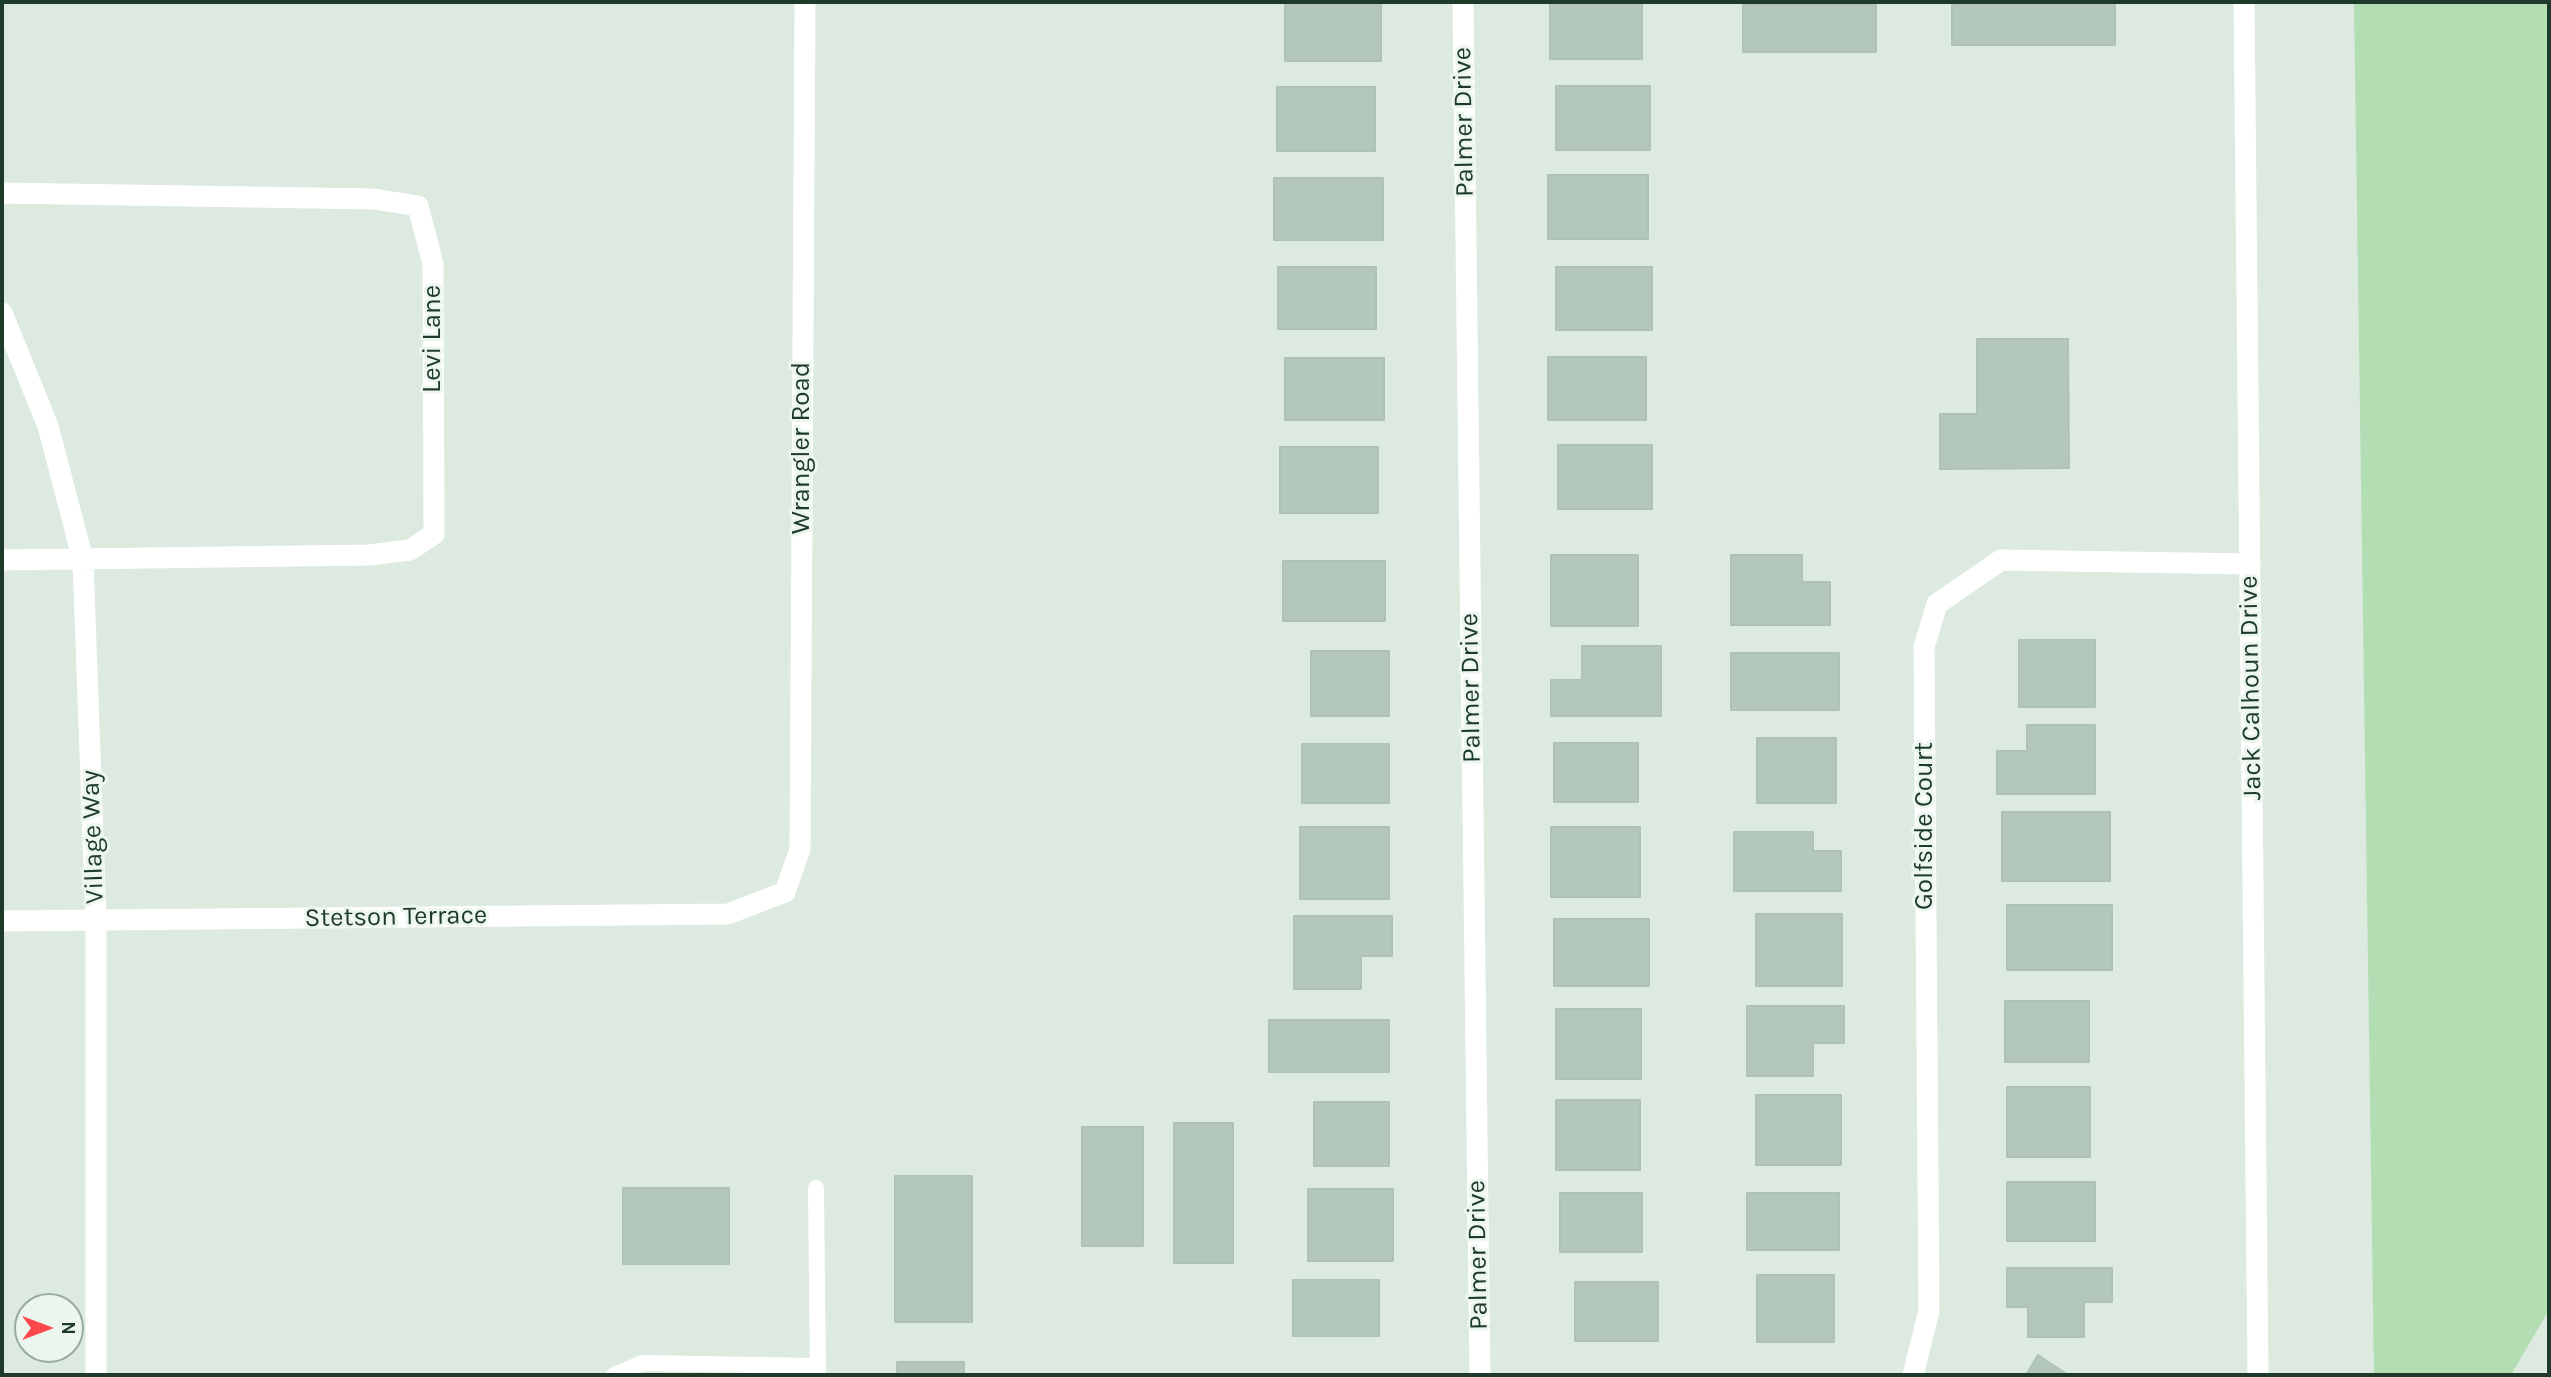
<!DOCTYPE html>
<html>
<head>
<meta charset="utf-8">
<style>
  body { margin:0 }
  #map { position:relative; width:2551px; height:1377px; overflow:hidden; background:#dceae0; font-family:Karla,sans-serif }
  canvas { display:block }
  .frame { position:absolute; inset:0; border:4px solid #1d3a2a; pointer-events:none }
  .north { position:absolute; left:14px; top:1293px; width:70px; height:70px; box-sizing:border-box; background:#ecf6ef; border:2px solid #99aba0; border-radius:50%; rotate:90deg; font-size:19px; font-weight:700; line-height:28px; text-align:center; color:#1d3a2a }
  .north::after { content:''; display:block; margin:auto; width:24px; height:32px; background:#fb484d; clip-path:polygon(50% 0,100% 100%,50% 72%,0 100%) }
</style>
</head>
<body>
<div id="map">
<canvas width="2551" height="1377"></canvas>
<div class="frame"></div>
<div class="north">N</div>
</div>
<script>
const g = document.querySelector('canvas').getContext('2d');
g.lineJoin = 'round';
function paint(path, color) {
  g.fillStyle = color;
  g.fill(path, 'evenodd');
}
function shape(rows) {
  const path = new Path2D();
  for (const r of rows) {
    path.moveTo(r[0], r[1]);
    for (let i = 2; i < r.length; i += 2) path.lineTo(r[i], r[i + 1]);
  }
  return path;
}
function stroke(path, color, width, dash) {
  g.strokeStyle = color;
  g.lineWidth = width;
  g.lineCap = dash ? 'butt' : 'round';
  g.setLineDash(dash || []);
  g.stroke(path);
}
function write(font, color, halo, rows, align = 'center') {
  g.font = font + ' Karla,sans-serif';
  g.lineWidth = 6;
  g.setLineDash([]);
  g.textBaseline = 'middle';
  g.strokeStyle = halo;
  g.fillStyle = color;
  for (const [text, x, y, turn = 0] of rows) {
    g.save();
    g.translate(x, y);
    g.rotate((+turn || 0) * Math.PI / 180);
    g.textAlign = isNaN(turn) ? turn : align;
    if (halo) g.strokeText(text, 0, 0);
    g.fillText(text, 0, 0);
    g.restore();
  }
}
paint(shape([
  [2354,2,2549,2,2549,1310,2511,1375,2374,1375]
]), '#b3ddb3');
const building = shape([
  [1285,2,1381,2,1381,61,1285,61,1285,2],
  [1550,2,1642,2,1642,59,1550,59,1550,2],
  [1952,2,2115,2,2115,45,1952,45,1952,2],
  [1743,5,1876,5,1876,52,1743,52,1743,5],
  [1556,86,1650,86,1650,150,1556,150,1556,86],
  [1277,87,1375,87,1375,151,1277,151,1277,87],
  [1548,175,1648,175,1648,239,1548,239,1548,175],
  [1274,178,1383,178,1383,240,1274,240,1274,178],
  [1278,267,1376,267,1376,329,1278,329,1278,267],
  [1556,267,1652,267,1652,330,1556,330,1556,267],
  [1977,339,2068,339,2069,468,1940,469,1940,414,1977,414,1977,339],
  [1548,357,1646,357,1646,420,1548,420,1548,357],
  [1285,358,1384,358,1384,420,1285,420,1285,358],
  [1558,445,1652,445,1652,509,1558,509,1558,445],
  [1280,447,1378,447,1378,513,1280,513,1280,447],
  [1551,555,1638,555,1638,626,1551,626,1551,555],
  [1731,555,1802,555,1802,582,1830,582,1830,625,1731,625,1731,555],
  [1283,561,1385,561,1385,621,1283,621,1283,561],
  [2019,640,2095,640,2095,707,2019,707,2019,640],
  [1582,646,1661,646,1661,716,1551,716,1551,680,1582,680,1582,646],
  [1311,651,1389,651,1389,716,1311,716,1311,651],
  [1731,653,1839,653,1839,710,1731,710,1731,653],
  [2027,725,2095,725,2095,794,1997,794,1997,751,2027,751,2027,725],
  [1757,738,1836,738,1836,803,1757,803,1757,738],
  [1554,743,1638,743,1638,802,1554,802,1554,743],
  [1302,744,1389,744,1389,803,1302,803,1302,744],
  [2002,812,2110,812,2110,881,2002,881,2002,812],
  [1300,827,1389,827,1389,899,1300,899,1300,827],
  [1551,827,1640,827,1640,897,1551,897,1551,827],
  [1734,832,1813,832,1813,851,1841,851,1841,891,1734,891,1734,832],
  [2007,905,2112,905,2112,970,2007,970,2007,905],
  [1756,914,1842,914,1842,986,1756,986,1756,914],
  [1294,916,1392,916,1392,956,1361,956,1361,989,1294,989,1294,916],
  [1554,919,1649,919,1649,986,1554,986,1554,919],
  [2005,1001,2089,1001,2089,1062,2005,1062,2005,1001],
  [1747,1006,1844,1006,1844,1043,1813,1043,1813,1076,1747,1076,1747,1006],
  [1556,1009,1641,1009,1641,1079,1556,1079,1556,1009],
  [1269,1020,1389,1020,1389,1072,1269,1072,1269,1020],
  [2007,1087,2090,1087,2090,1157,2007,1157,2007,1087],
  [1756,1095,1841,1095,1841,1165,1756,1165,1756,1095],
  [1556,1100,1640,1100,1640,1170,1556,1170,1556,1100],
  [1314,1102,1389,1102,1389,1166,1314,1166,1314,1102],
  [1174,1123,1233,1123,1233,1263,1174,1263,1174,1123],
  [1082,1127,1143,1127,1143,1246,1082,1246,1082,1127],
  [895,1176,972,1176,972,1322,895,1322,895,1176],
  [2007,1182,2095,1182,2095,1241,2007,1241,2007,1182],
  [623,1188,729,1188,729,1264,623,1264,623,1188],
  [1308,1189,1393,1189,1393,1261,1308,1261,1308,1189],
  [1560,1193,1642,1193,1642,1252,1560,1252,1560,1193],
  [1747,1193,1839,1193,1839,1250,1747,1250,1747,1193],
  [2007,1268,2112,1268,2112,1302,2084,1302,2084,1337,2028,1337,2028,1307,2007,1307,2007,1268],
  [1757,1275,1834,1275,1834,1342,1757,1342,1757,1275],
  [1293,1280,1379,1280,1379,1336,1293,1336,1293,1280],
  [1575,1282,1658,1282,1658,1341,1575,1341,1575,1282],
  [2038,1355,2068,1375,2026,1375,2038,1355],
  [897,1362,964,1362,964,1375,897,1375,897,1362]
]);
paint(building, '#b4c7bb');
stroke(building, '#aec3b5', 2);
stroke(shape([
  [816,1188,818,1375],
  [614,1375,642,1363,817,1366]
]), '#fff', 16);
stroke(shape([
  [1463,2,1480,1375],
  [2,193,374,199,418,206,433,264,434,534,410,550,369,555,2,560],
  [2,313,48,426,83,560,96,920,96,1375],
  [2,921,728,914,785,892,800,849,805,2],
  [1913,1375,1929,1311,1924,647,1937,604,2001,560,2250,564]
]), '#fff', 21);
stroke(shape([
  [2244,2,2258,1375]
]), '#fff', 21);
write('26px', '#1d3a2a', '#ecf6ef', [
  ["Palmer Drive",1464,122,-91],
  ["Levi Lane",433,339,-90],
  ["Wrangler Road",802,448,-90],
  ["Palmer Drive",1471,688,-91],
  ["Jack Calhoun Drive",2251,688,-91],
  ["Golfside Court",1925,826,-90],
  ["Village Way",93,837,-92],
  ["Stetson Terrace",396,917,-1],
  ["Palmer Drive",1478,1255,-91]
]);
</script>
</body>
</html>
